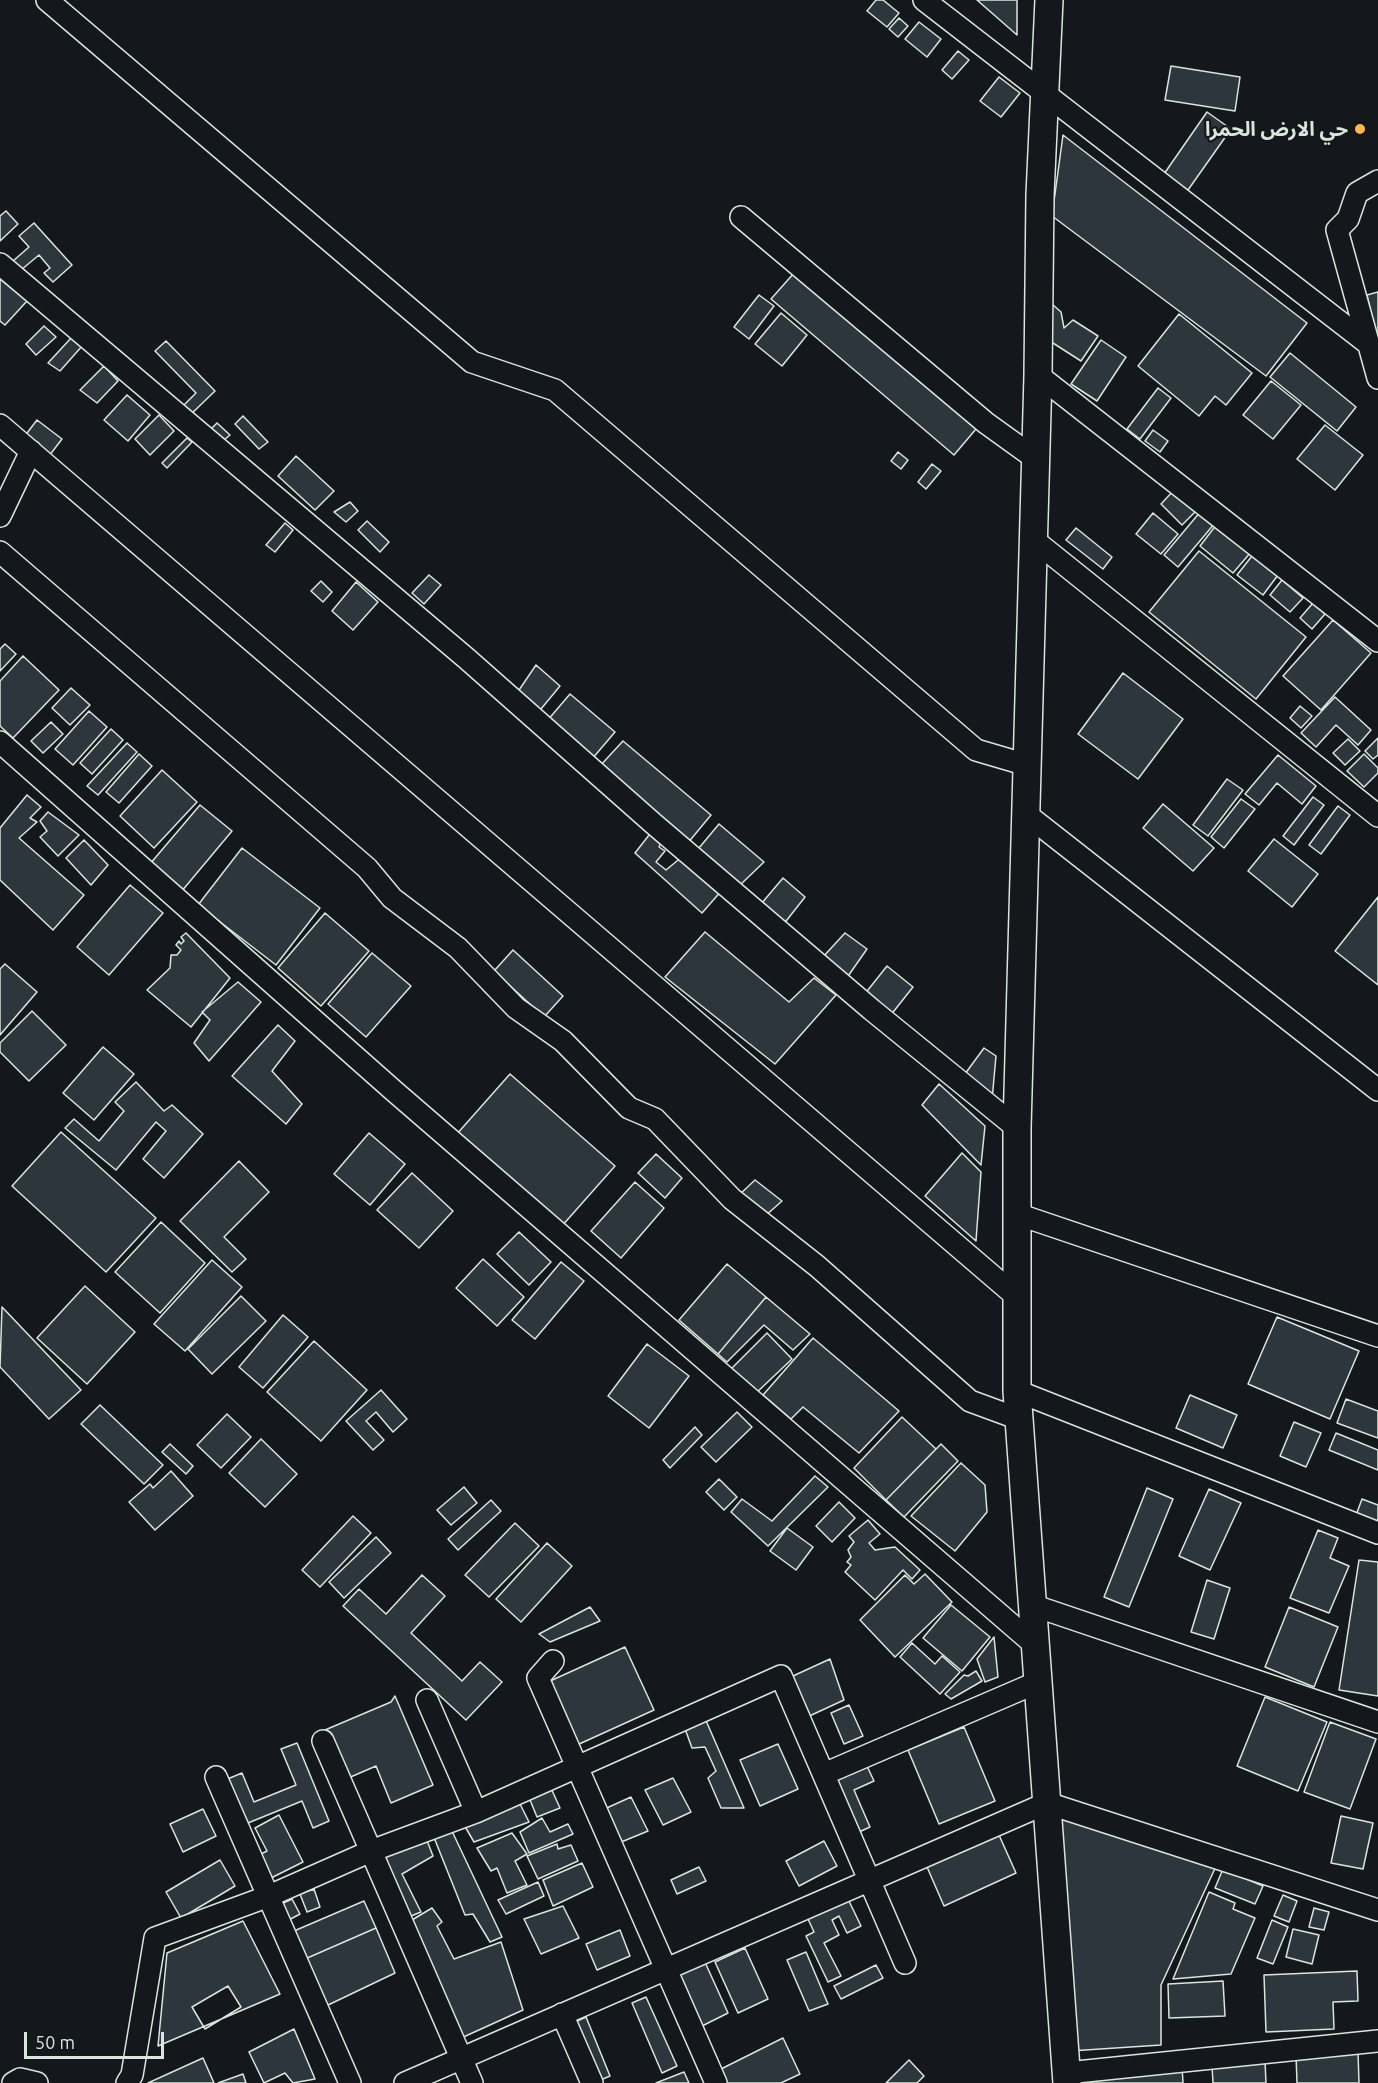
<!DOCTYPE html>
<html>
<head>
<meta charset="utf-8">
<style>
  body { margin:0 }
  #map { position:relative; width:1378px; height:2083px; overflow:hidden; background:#14181c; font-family:Ubuntu,sans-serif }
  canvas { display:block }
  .scale { position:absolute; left:24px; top:2032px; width:140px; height:27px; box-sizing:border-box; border:3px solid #d8e6dc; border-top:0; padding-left:8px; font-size:18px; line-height:21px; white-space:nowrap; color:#d8e6dc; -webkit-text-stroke:4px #14181c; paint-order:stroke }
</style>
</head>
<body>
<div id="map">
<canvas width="1378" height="2083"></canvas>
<div class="scale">50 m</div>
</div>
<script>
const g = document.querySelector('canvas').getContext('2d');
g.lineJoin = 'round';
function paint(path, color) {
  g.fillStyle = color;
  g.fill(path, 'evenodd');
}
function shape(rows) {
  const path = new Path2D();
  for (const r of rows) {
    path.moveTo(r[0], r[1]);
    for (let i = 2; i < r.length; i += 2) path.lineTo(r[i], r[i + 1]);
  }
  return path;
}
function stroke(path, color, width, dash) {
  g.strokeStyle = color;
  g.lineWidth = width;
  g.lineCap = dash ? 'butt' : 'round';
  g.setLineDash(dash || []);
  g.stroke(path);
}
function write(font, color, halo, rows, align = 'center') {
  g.font = font + ' Ubuntu,"Noto Sans Arabic",sans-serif';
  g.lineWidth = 4.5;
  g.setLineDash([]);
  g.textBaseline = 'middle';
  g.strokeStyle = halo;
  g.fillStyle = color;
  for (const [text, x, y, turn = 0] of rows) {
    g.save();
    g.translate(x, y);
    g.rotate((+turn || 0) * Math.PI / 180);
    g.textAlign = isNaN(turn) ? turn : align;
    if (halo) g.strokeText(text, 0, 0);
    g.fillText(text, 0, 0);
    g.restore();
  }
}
const building = shape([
  [876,0,883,0,899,13,887,27,867,11,876,0],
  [977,0,1017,0,1017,35,977,0],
  [899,18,908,26,898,37,889,29,899,18],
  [919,22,941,39,927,57,905,39,919,22],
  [958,51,969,60,952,79,942,70,958,51],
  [1171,66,1240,77,1235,111,1165,100,1171,66],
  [999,77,1020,93,1001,117,980,101,999,77],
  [1207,112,1231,129,1188,190,1164,174,1207,112],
  [1063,135,1307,323,1266,376,1052,216,1063,135],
  [6,211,18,224,0,241,0,216,6,211],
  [34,223,72,265,53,282,44,273,50,268,39,255,21,270,13,261,29,247,19,236,34,223],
  [794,273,976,429,954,455,771,299,794,273],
  [0,279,27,301,5,325,0,321,0,279],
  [1378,292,1378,340,1377,341,1367,295,1378,292],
  [759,295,774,306,749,339,734,327,759,295],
  [1052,304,1061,312,1064,328,1073,320,1098,336,1081,361,1042,336,1052,304],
  [781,313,807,335,782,366,755,344,781,313],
  [1179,314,1252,373,1226,405,1215,396,1199,416,1138,366,1179,314],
  [44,326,56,337,36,355,26,344,44,326],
  [72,337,83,345,60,371,48,363,72,337],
  [1101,340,1126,357,1097,401,1071,384,1101,340],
  [166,341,215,391,187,418,179,410,196,393,155,351,166,341],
  [1290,353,1356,407,1337,431,1270,377,1290,353],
  [104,366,118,381,97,403,80,390,104,366],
  [1271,381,1301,405,1273,439,1243,415,1271,381],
  [1158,388,1171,398,1140,439,1127,429,1158,388],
  [127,395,150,415,128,441,104,420,127,395],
  [159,415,174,431,150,455,135,439,159,415],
  [243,416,268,442,259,449,235,424,243,416],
  [37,420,62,439,49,456,24,437,37,420],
  [217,423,230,435,223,441,211,429,217,423],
  [1325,425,1363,455,1335,490,1297,459,1325,425],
  [1153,430,1168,441,1160,452,1145,441,1153,430],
  [187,438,192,442,167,468,162,463,187,438],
  [898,452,908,460,901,469,891,461,898,452],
  [296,456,334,491,315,510,278,476,296,456],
  [932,464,941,471,926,489,918,482,932,464],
  [1175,489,1197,510,1182,525,1161,504,1175,489],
  [350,502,358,511,346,522,334,512,350,502],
  [1201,511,1215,523,1178,567,1164,555,1201,511],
  [1153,513,1178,534,1161,554,1136,534,1153,513],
  [367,521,389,542,380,552,358,530,367,521],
  [285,523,293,530,275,552,266,545,285,523],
  [1217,524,1251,552,1233,573,1200,546,1217,524],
  [1076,528,1112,557,1103,569,1066,540,1076,528],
  [1199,551,1306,637,1256,699,1149,612,1199,551],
  [1252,556,1278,575,1263,595,1237,575,1252,556],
  [429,575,441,585,424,604,412,593,429,575],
  [1282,580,1303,598,1290,612,1270,595,1282,580],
  [321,581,332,592,323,602,311,591,321,581],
  [356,582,378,602,353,630,332,611,356,582],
  [1313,603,1325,614,1312,629,1300,618,1313,603],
  [1333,620,1371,653,1321,710,1283,676,1333,620],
  [5,644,16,654,0,671,0,649,5,644],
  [23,656,59,690,13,738,0,726,0,681,23,656],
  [536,665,560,686,536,715,515,696,536,665],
  [1123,673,1183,719,1138,779,1078,734,1123,673],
  [71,688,90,705,70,725,52,708,71,688],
  [570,694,615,732,592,759,547,721,570,694],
  [1335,697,1371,730,1358,745,1336,725,1316,747,1301,733,1335,697],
  [1300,706,1312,716,1301,728,1290,718,1300,706],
  [89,711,107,727,73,765,55,749,89,711],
  [51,722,63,734,43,753,31,741,51,722],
  [111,729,123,740,92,774,80,763,111,729],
  [1378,738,1378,755,1373,759,1365,751,1378,738],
  [1348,739,1360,751,1345,765,1333,753,1348,739],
  [623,741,711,815,687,844,599,767,623,741],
  [127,743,137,752,98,795,87,786,127,743],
  [139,754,152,766,119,803,106,792,139,754],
  [1364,754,1378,768,1378,773,1364,787,1347,771,1364,754],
  [1278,755,1316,786,1302,804,1277,783,1259,805,1245,794,1278,755],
  [162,770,197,802,154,848,120,816,162,770],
  [1227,779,1243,790,1208,836,1193,825,1227,779],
  [27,795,41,807,30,818,37,822,19,838,84,895,53,930,0,880,0,828,27,795],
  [1313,797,1324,805,1294,845,1283,836,1313,797],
  [1241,799,1255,809,1224,848,1211,837,1241,799],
  [1163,804,1214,848,1193,871,1143,828,1163,804],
  [200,805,232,831,176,898,144,871,200,805],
  [1338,806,1350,815,1321,854,1309,845,1338,806],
  [48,812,79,835,58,856,40,837,47,831,40,821,48,812],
  [719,824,764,862,738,887,699,848,719,824],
  [653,830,663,838,659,847,665,851,656,862,666,870,683,856,723,889,702,913,635,853,653,830],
  [1274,839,1318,874,1292,907,1248,871,1274,839],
  [84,840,108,865,91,885,66,858,84,840],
  [242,848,320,908,276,965,198,905,242,848],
  [783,878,805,897,783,925,761,904,783,878],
  [130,885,163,913,109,975,77,947,130,885],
  [1378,897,1378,985,1335,951,1378,897],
  [325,913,369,951,321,1006,278,968,325,913],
  [705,932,789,1002,814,978,836,995,775,1064,665,977,705,932],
  [186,933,230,978,191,1027,147,990,170,968,171,955,177,955,181,950,176,945,179,941,181,944,184,941,181,937,186,933],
  [845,933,867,949,846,979,822,958,845,933],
  [513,950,563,996,544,1017,494,971,513,950],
  [372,953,411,986,366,1037,328,1004,372,953],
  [5,964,37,992,0,1035,0,969,5,964],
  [887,966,913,987,890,1016,864,995,887,966],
  [238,982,261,1002,209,1061,194,1043,210,1020,202,1012,238,982],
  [32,1011,66,1045,29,1081,0,1052,0,1043,32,1011],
  [278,1025,295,1041,272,1071,302,1104,286,1124,232,1076,278,1025],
  [103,1047,134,1074,94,1120,63,1093,103,1047],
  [984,1048,996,1056,992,1100,962,1078,984,1048],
  [510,1074,615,1166,561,1227,456,1135,510,1074],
  [136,1082,164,1111,172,1105,203,1134,164,1178,143,1159,166,1131,156,1122,116,1170,65,1128,74,1119,99,1141,124,1111,115,1102,136,1082],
  [939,1084,985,1126,981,1165,922,1105,939,1084],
  [61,1132,156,1218,106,1272,12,1186,61,1132],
  [369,1133,405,1164,370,1205,334,1174,369,1133],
  [962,1153,981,1172,976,1241,925,1196,962,1153],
  [656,1154,682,1178,665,1198,638,1173,656,1154],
  [239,1161,269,1192,224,1237,246,1259,232,1272,180,1221,239,1161],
  [412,1173,453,1211,419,1248,377,1210,412,1173],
  [755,1180,782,1201,764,1217,738,1196,755,1180],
  [635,1182,664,1208,621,1258,591,1231,635,1182],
  [161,1222,205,1263,160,1313,115,1272,161,1222],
  [519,1232,551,1262,529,1285,497,1254,519,1232],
  [483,1259,524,1297,497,1326,456,1288,483,1259],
  [212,1260,242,1287,185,1351,154,1324,212,1260],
  [561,1262,584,1281,535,1339,512,1320,561,1262],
  [727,1264,766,1297,718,1354,679,1320,727,1264],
  [85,1286,135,1332,87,1384,37,1338,85,1286],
  [241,1296,266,1321,212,1374,188,1349,241,1296],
  [766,1297,810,1334,793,1350,764,1325,727,1362,718,1354,766,1297],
  [2,1307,81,1390,49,1419,0,1367,2,1307],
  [283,1315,308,1337,263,1388,239,1367,283,1315],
  [1277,1317,1359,1351,1330,1419,1248,1384,1277,1317],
  [767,1333,792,1359,754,1395,730,1370,767,1333],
  [813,1338,899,1411,859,1453,803,1407,791,1419,763,1395,813,1338],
  [314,1341,367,1390,321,1441,267,1392,314,1341],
  [647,1344,689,1376,649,1428,608,1396,647,1344],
  [381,1390,407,1419,393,1432,376,1412,366,1421,384,1440,373,1450,346,1421,381,1390],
  [1190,1395,1237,1415,1223,1448,1176,1428,1190,1395],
  [1346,1399,1378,1411,1378,1438,1337,1423,1346,1399],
  [100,1405,163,1465,144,1484,81,1424,100,1405],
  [737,1412,752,1427,716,1462,701,1447,737,1412],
  [227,1414,251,1437,221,1468,197,1445,227,1414],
  [902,1417,936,1449,886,1500,854,1468,902,1417],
  [1294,1422,1321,1433,1306,1467,1280,1456,1294,1422],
  [695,1427,702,1435,670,1468,663,1460,695,1427],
  [1336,1433,1378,1450,1378,1470,1329,1450,1336,1433],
  [261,1439,297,1474,265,1507,229,1473,261,1439],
  [170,1444,193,1466,186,1474,162,1452,170,1444],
  [941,1444,958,1461,904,1517,886,1500,941,1444],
  [961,1463,985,1485,987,1512,955,1551,911,1516,961,1463],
  [171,1471,193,1496,155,1530,129,1502,150,1484,153,1488,171,1471],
  [815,1476,828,1487,768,1546,731,1512,742,1499,772,1521,815,1476],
  [719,1479,737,1497,724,1510,706,1492,719,1479],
  [464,1487,477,1503,451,1525,437,1510,464,1487],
  [1147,1488,1173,1499,1129,1607,1104,1597,1147,1488],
  [1209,1489,1241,1503,1210,1570,1179,1556,1209,1489],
  [1362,1499,1378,1505,1378,1527,1355,1518,1362,1499],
  [491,1500,501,1511,458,1550,448,1539,491,1500],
  [839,1502,855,1518,832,1542,816,1526,839,1502],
  [353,1516,371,1533,320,1587,302,1570,353,1516],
  [868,1520,880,1534,869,1543,875,1550,895,1547,920,1570,912,1579,903,1570,875,1600,845,1572,851,1565,847,1562,851,1557,848,1550,854,1542,849,1536,868,1520],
  [515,1523,539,1546,489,1597,465,1575,515,1523],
  [787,1528,813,1547,796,1570,770,1551,787,1528],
  [1318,1530,1338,1538,1330,1558,1349,1566,1329,1613,1290,1598,1318,1530],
  [376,1537,391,1553,344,1598,329,1582,376,1537],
  [547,1543,572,1566,521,1622,496,1599,547,1543],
  [1359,1560,1378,1562,1378,1696,1339,1690,1359,1560],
  [925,1574,952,1602,895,1657,860,1620,905,1575,914,1584,925,1574],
  [422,1575,445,1596,411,1633,462,1681,480,1662,502,1682,466,1720,343,1606,359,1589,386,1614,422,1575],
  [1207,1580,1230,1588,1214,1639,1191,1632,1207,1580],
  [951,1605,990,1637,962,1671,923,1638,951,1605],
  [590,1607,600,1621,550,1642,539,1634,590,1607],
  [1289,1607,1338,1627,1314,1687,1265,1667,1289,1607],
  [994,1637,998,1677,985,1682,977,1659,994,1637],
  [912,1643,935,1664,942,1656,960,1672,940,1694,900,1657,912,1643],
  [625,1647,654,1710,577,1745,548,1682,625,1647],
  [830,1659,844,1700,805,1718,793,1676,830,1659],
  [976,1671,982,1681,951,1699,945,1694,964,1675,968,1676,976,1671],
  [395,1696,433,1785,391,1803,376,1766,346,1779,325,1730,391,1702,395,1696],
  [1265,1697,1327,1722,1298,1791,1237,1766,1265,1697],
  [849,1705,863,1736,844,1744,831,1713,849,1705],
  [704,1716,744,1808,721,1808,708,1778,716,1771,705,1747,692,1748,684,1726,704,1716],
  [1330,1722,1376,1739,1350,1809,1304,1792,1330,1722],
  [964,1727,995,1801,939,1824,908,1750,964,1727],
  [297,1743,329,1821,313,1828,302,1801,243,1825,225,1780,242,1773,254,1802,296,1785,281,1749,297,1743],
  [778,1744,798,1789,760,1806,740,1760,778,1744],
  [866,1764,874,1781,854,1790,870,1827,859,1832,834,1778,866,1764],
  [673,1778,691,1812,663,1825,645,1790,673,1778],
  [550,1786,560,1808,537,1817,528,1795,550,1786],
  [631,1797,648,1831,614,1845,600,1811,631,1797],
  [518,1800,529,1822,474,1842,463,1823,518,1800],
  [203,1809,216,1836,183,1852,170,1824,203,1809],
  [1055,1812,1218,1862,1161,1985,1161,2045,1070,2051,1055,1812],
  [279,1815,303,1862,269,1879,257,1856,267,1851,255,1828,279,1815],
  [1341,1816,1373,1823,1363,1869,1331,1863,1341,1816],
  [542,1818,550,1832,568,1824,573,1834,529,1853,520,1832,542,1818],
  [451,1829,502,1937,490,1942,473,1914,465,1915,433,1835,451,1829],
  [512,1833,527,1854,515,1861,527,1885,507,1893,497,1868,491,1871,477,1848,512,1833],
  [999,1835,1016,1873,944,1906,927,1867,999,1835],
  [426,1838,433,1856,402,1874,421,1912,406,1918,378,1857,426,1838],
  [824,1841,837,1866,799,1886,786,1861,824,1841],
  [557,1844,558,1849,571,1845,578,1861,538,1879,527,1856,557,1844],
  [220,1860,235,1886,181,1918,166,1892,220,1860],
  [582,1863,593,1887,553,1906,543,1880,582,1863],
  [699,1867,706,1881,677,1894,671,1880,699,1867],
  [1223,1869,1263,1886,1255,1904,1215,1888,1223,1869],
  [538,1882,544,1896,506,1914,498,1900,538,1882],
  [314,1889,320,1907,307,1912,300,1894,314,1889],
  [1209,1892,1235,1903,1233,1909,1255,1918,1231,1974,1173,1979,1209,1892],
  [1283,1895,1297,1901,1289,1922,1274,1916,1283,1895],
  [292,1899,300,1914,285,1922,277,1906,292,1899],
  [848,1899,861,1926,847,1933,839,1916,832,1920,839,1935,824,1943,841,1976,828,1982,806,1936,814,1932,808,1919,848,1899],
  [364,1901,376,1928,305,1959,294,1931,364,1901],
  [563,1906,579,1938,541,1954,524,1919,563,1906],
  [432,1908,442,1922,437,1926,454,1959,501,1942,523,2010,459,2039,407,1923,432,1908],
  [1314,1908,1329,1912,1324,1930,1309,1927,1314,1908],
  [1272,1920,1288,1927,1273,1964,1257,1958,1272,1920],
  [243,1921,280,1994,158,2046,167,1953,243,1921],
  [376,1928,395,1973,326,2006,305,1959,376,1928],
  [1293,1929,1319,1935,1312,1964,1286,1957,1293,1929],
  [620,1930,630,1956,597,1970,586,1944,620,1930],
  [745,1948,768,1999,738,2013,715,1962,745,1948],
  [806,1952,828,2004,809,2011,787,1960,806,1952],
  [704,1960,728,2013,702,2026,677,1972,704,1960],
  [876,1965,883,1978,841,1999,834,1986,876,1965],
  [1357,1971,1358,2001,1333,2002,1334,2029,1266,2032,1264,1975,1357,1971],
  [1223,1981,1225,2016,1169,2018,1168,1984,1223,1981],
  [228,1986,241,2007,205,2029,192,2007,228,1986],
  [646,1997,677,2066,662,2073,632,2003,646,1997],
  [586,2017,610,2076,598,2081,575,2022,586,2017],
  [294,2029,315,2079,293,2083,285,2073,264,2083,249,2052,294,2029],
  [783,2038,800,2074,781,2083,723,2083,717,2071,783,2038],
  [1358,2052,1359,2083,1297,2083,1296,2054,1358,2052],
  [203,2058,214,2083,148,2083,203,2058],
  [909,2060,924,2076,917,2083,886,2083,909,2060],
  [1265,2061,1266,2083,1213,2083,1212,2066,1265,2061],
  [1182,2066,1183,2083,1076,2083,1076,2075,1182,2066],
  [684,2072,689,2083,656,2083,684,2072],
  [243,2074,246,2083,218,2083,243,2074]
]);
paint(building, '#2c363c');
stroke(building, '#d8e6dc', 1.5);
const minor = shape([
  [47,0,472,362,555,390,976,750,1027,765],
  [924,0,1371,346],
  [1378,181,1357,193,1348,219,1337,230,1378,378],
  [741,217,986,423,1036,459],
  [0,264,466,658,655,825,872,1010,1017,1128],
  [1038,375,1378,641],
  [0,425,1017,1297],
  [0,516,31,451],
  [1034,540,1378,816],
  [0,552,367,868,392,898,458,948,516,1008,563,1041,629,1108,655,1119,732,1199,817,1266,970,1401,1019,1419],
  [0,742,394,1091,1035,1645],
  [1026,814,1378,1090],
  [1017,1214,1378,1336],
  [1017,1391,1378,1533],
  [1032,1605,1378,1722],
  [553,1661,538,1678,716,2083],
  [427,1700,476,1812],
  [323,1741,472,2083],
  [824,1774,1038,1682],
  [216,1777,350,2083],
  [562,2014,592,2083],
  [1067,2073,1378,2041],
  [13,2083,20,2079,37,2083],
  [127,2083,132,2075,155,1938,269,1896,371,1851,476,1812,781,1676,905,1963],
  [405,2083,1047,1803,1378,1910]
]);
const major = shape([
  [1049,0,1040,195,1038,375,1017,1128,1017,1391,1067,2083]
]);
stroke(minor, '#d8e6dc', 24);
stroke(major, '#d8e6dc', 30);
stroke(minor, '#14181c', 21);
stroke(major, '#14181c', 27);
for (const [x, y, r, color] of [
  [1360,129,6,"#ffb74d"]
]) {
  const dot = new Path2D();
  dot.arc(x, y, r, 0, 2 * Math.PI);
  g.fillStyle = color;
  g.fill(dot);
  stroke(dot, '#14181c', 2);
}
write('bold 20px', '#d8e6dc', '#14181c', [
  ["حي الارض الحمرا",1348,129]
], 'right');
</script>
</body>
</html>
